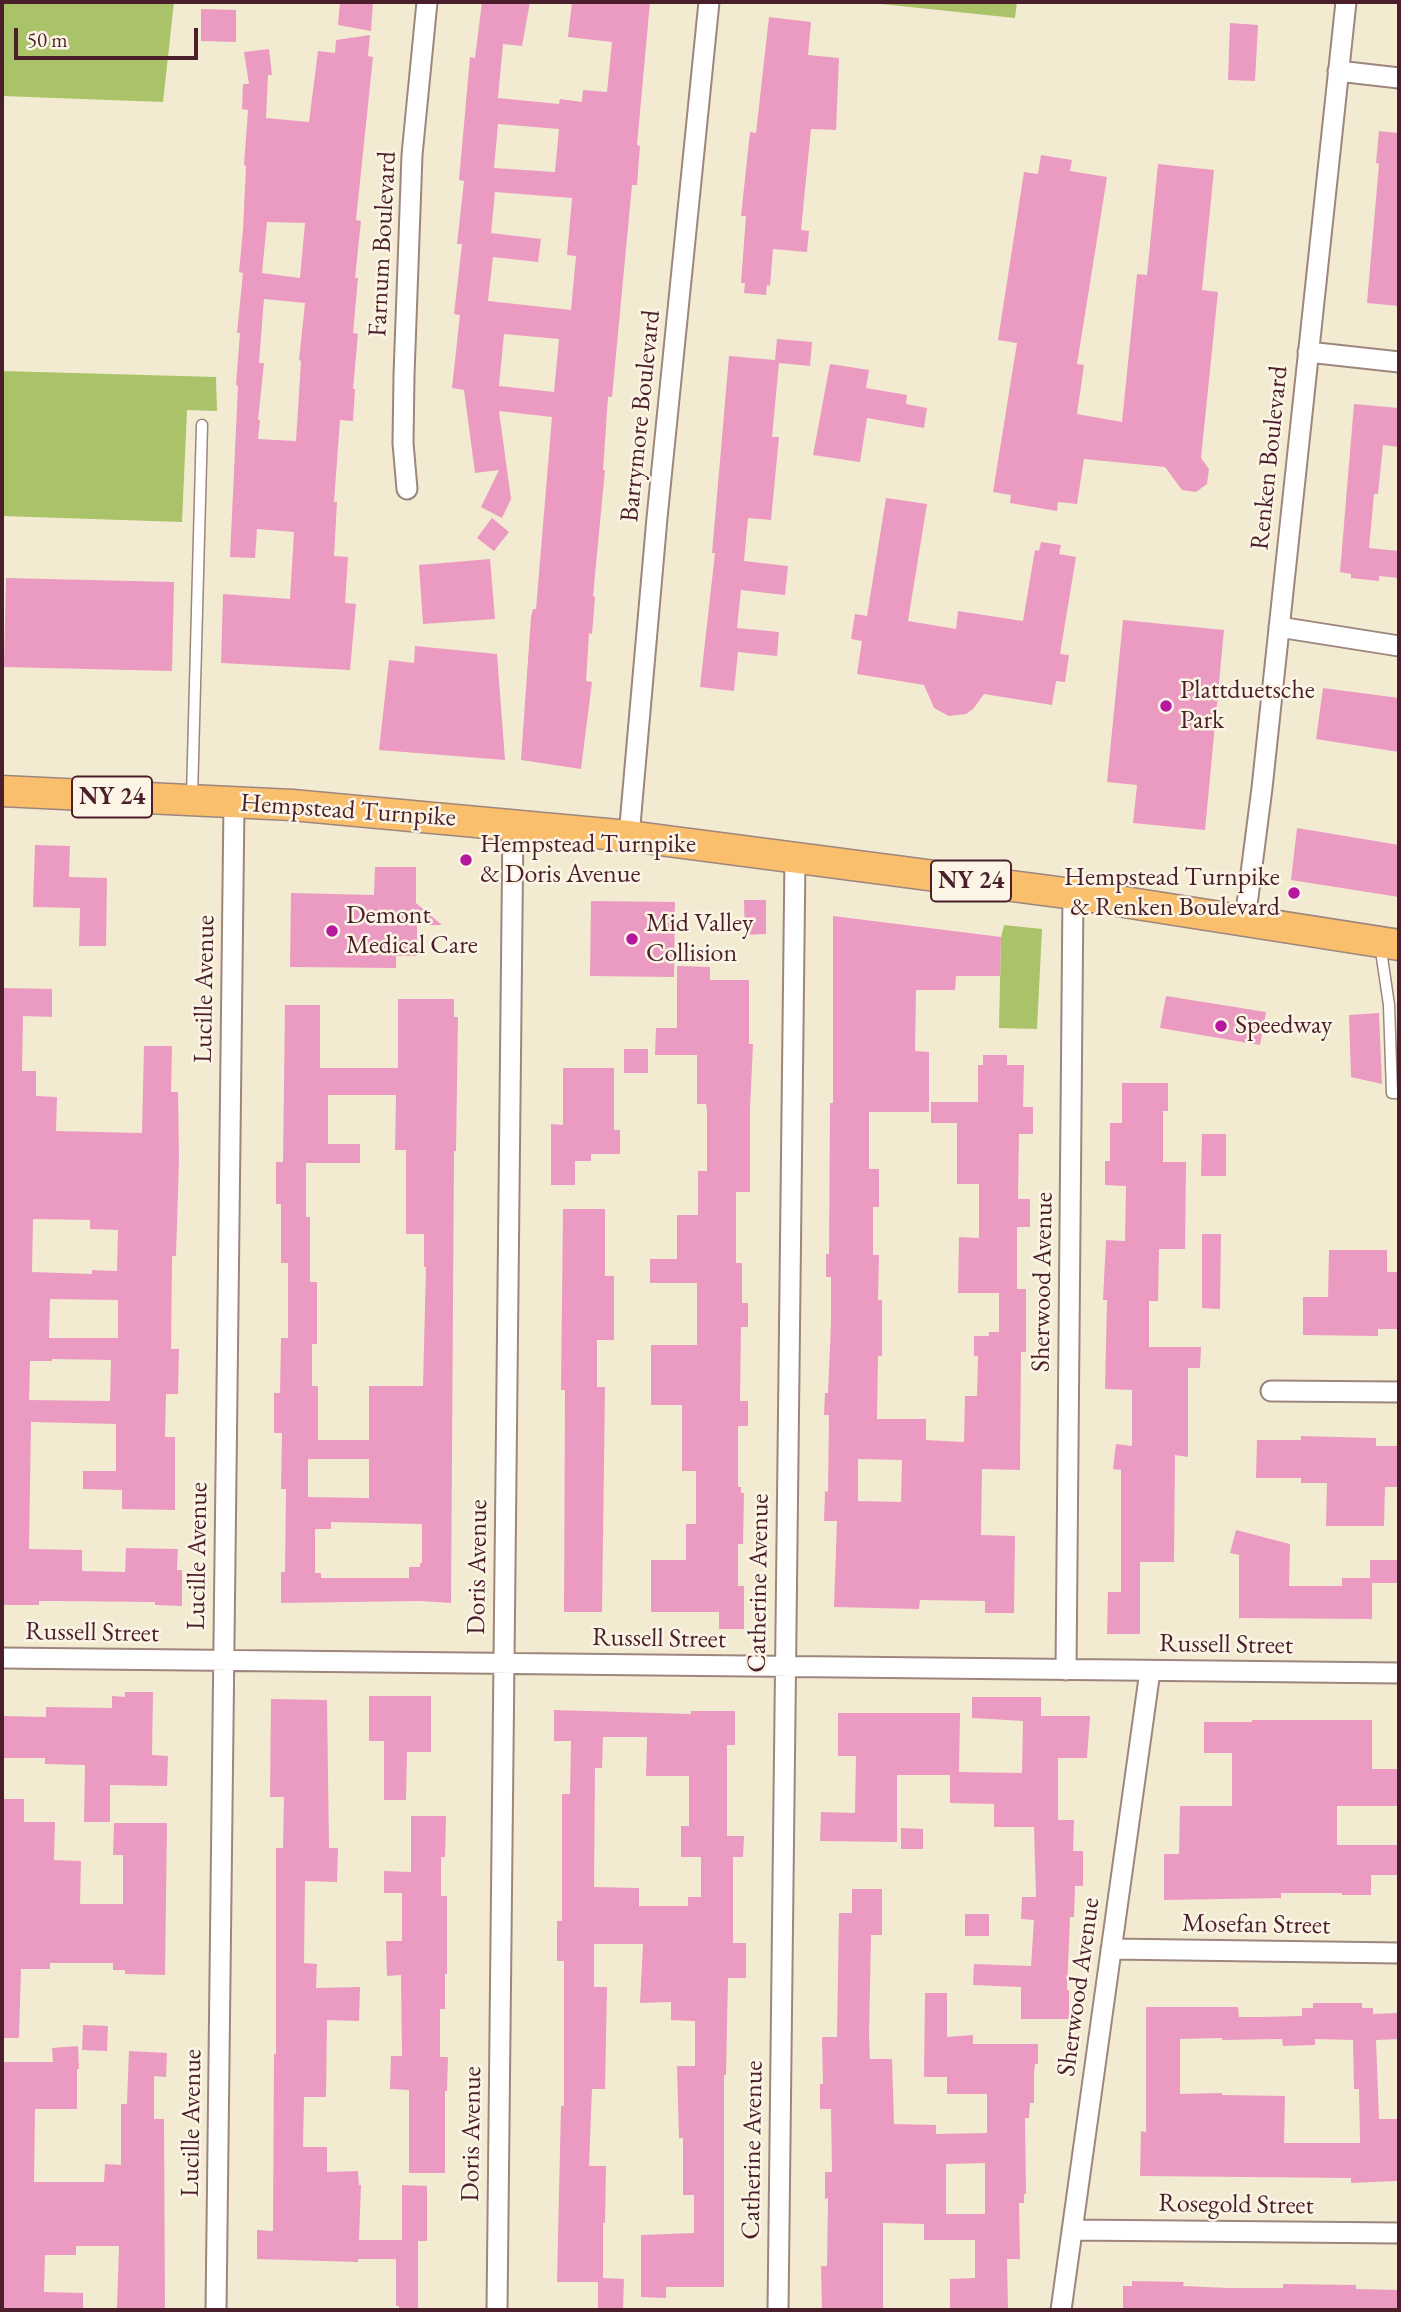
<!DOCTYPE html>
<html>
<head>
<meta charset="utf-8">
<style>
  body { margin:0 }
  #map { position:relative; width:1401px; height:2312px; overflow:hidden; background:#f3ebd1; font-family:"EB Garamond",serif }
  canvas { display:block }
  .frame { position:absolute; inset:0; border:4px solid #4a1f2b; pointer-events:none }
  .scale { position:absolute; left:14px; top:28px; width:184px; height:32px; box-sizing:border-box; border:4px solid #4a1f2b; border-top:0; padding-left:9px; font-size:21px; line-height:24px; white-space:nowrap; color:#4a1f2b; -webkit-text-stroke:5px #fcf5e5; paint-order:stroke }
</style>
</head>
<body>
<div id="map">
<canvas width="1401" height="2312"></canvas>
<div class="frame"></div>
<div class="scale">50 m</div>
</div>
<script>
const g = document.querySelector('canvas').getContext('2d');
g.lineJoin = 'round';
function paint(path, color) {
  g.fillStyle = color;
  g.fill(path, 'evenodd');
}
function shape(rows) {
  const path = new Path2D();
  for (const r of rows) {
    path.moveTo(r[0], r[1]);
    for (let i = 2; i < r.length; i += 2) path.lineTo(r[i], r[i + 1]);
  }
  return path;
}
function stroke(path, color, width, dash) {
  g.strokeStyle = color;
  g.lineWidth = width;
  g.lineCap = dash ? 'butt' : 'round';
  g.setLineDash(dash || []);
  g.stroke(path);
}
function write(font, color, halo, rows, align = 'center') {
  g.font = font + ' "EB Garamond",serif';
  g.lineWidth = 5;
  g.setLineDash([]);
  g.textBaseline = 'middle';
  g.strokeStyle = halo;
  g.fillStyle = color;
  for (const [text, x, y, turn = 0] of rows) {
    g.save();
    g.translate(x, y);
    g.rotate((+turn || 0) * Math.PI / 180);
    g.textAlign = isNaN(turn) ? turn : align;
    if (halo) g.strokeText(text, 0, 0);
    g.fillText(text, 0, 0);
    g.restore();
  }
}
paint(shape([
  [2,2,174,2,163,102,2,96],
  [862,2,1017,2,1015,18],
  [2,371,216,377,217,411,187,410,182,522,2,516],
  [1004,925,1042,929,1037,1029,999,1028,1001,937]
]), '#abc368');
paint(shape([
  [340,2,373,2,371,31,338,25],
  [482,2,530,2,522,46,503,44,498,98,559,104,560,99,582,102,583,90,607,92,612,42,568,37,572,2,650,2,637,145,640,146,637,185,632,185,612,397,608,397,603,470,605,470,593,596,595,597,592,634,589,633,586,681,592,682,581,769,521,760,531,617,533,609,536,609,552,417,499,411,511,499,502,518,481,507,499,470,475,473,464,390,452,388,460,315,454,314,462,244,457,244,464,181,459,180,465,113,470,57,475,58],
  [498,124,559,129,555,172,494,168],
  [495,192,572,198,567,255,576,256,571,310,488,301,493,257,538,262,541,239,491,233],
  [504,334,559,339,554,392,499,386],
  [201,9,236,10,236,42,201,41],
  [769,17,811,22,808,55,839,58,836,130,811,129,801,230,809,231,807,252,773,249,770,286,767,285,766,295,744,293,745,283,741,283,746,216,741,216,750,132,756,133],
  [1230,23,1258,25,1255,81,1228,80],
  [370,35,368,56,373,57,356,220,361,221,355,278,358,278,353,333,358,334,353,389,355,389,353,421,340,420,334,502,337,502,334,556,348,557,345,603,356,604,350,670,221,663,223,594,290,599,294,532,257,529,255,558,230,557,238,386,236,385,240,333,237,333,243,273,239,272,243,230,246,166,244,165,248,110,242,109,243,84,249,84,244,52,269,49,272,75,268,75,266,118,309,122,318,51,335,53,336,40],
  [267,222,305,223,300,278,262,273],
  [264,299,305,303,299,360,301,361,296,441,258,439,260,420,258,420,264,363,259,363],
  [1379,131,1399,133,1399,306,1367,303,1379,164,1376,163],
  [1041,155,1072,160,1070,171,1107,177,1077,364,1084,365,1077,414,1122,422,1137,274,1147,275,1158,164,1214,170,1202,290,1218,292,1201,458,1209,469,1207,484,1196,492,1182,490,1165,467,1084,459,1077,504,1058,502,1057,511,1010,503,1011,495,993,492,1017,343,998,340,1024,172,1038,174],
  [777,339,812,342,810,366,779,363,772,437,779,437,771,520,748,518,744,561,788,566,785,595,741,590,737,628,779,632,777,656,738,652,734,691,700,687,715,553,712,553,729,356,775,360],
  [830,364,869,370,866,388,907,395,906,404,927,408,924,428,867,418,860,462,813,455],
  [1354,404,1399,408,1399,447,1383,445,1378,494,1374,494,1369,548,1399,551,1399,578,1379,576,1379,581,1351,578,1351,574,1340,572],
  [886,498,927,504,908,621,956,629,958,611,1023,621,1035,550,1039,551,1041,542,1061,545,1059,554,1076,557,1060,654,1069,655,1065,682,1056,681,1052,705,984,694,973,709,966,714,949,716,934,708,924,685,857,674,862,641,851,639,855,614,867,616],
  [492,518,509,532,494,551,477,538],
  [490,559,495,619,423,624,419,565],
  [6,578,174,582,172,671,4,667],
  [1123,620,1224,630,1205,830,1133,823,1137,785,1107,782],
  [415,646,497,654,505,760,379,750,389,660,414,663],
  [1323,688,1399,698,1399,752,1316,739],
  [1297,828,1399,845,1399,897,1291,880],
  [35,845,70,846,69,877,107,878,106,946,79,946,80,908,33,907],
  [375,867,416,867,416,903,442,925,417,925,417,956,396,956,396,968,290,967,291,893,374,895],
  [744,900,766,900,766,934,745,935],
  [591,901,675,902,674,977,590,976],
  [833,916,1001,937,1000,976,956,976,955,990,916,990,915,1051,929,1052,929,1112,869,1112,869,1169,879,1169,879,1207,873,1207,873,1255,879,1255,878,1300,882,1300,882,1356,878,1356,877,1419,926,1419,926,1440,964,1442,965,1396,977,1396,978,1356,974,1356,974,1336,989,1336,989,1332,999,1332,999,1293,958,1293,959,1237,979,1238,979,1184,957,1184,957,1123,931,1123,931,1102,978,1102,978,1065,983,1065,983,1055,1007,1055,1007,1065,1024,1065,1023,1107,1033,1107,1033,1134,1019,1134,1018,1199,1030,1199,1030,1227,1017,1227,1017,1289,1026,1289,1026,1352,1021,1352,1020,1470,982,1469,981,1535,1015,1536,1014,1613,985,1613,985,1601,920,1600,919,1609,834,1607,837,1521,824,1521,825,1491,828,1492,829,1415,824,1415,825,1393,828,1393,831,1323,831,1277,826,1277,826,1254,829,1254,830,1103,833,1103],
  [858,1459,902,1460,901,1502,858,1501],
  [677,966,710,967,710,980,749,980,749,1044,753,1044,750,1109,750,1192,736,1192,736,1263,742,1263,742,1303,748,1303,748,1327,741,1327,740,1401,748,1401,748,1426,738,1426,738,1487,741,1487,741,1493,744,1493,743,1544,738,1544,738,1586,744,1586,744,1629,719,1629,719,1612,651,1612,651,1560,686,1560,686,1524,696,1524,696,1471,682,1471,682,1405,651,1405,651,1345,697,1345,697,1283,650,1283,650,1259,677,1259,677,1215,698,1215,698,1171,707,1171,707,1110,706,1104,697,1104,697,1055,655,1055,656,1028,677,1028],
  [2,988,52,989,52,1017,23,1016,22,1071,36,1071,36,1096,57,1097,56,1131,142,1133,144,1046,172,1046,171,1092,178,1092,179,1159,176,1256,172,1256,171,1349,179,1349,178,1394,166,1394,165,1437,175,1437,175,1510,122,1509,122,1490,83,1489,83,1471,116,1471,116,1424,31,1422,29,1549,82,1550,82,1571,125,1572,126,1548,178,1549,177,1570,182,1570,182,1606,155,1605,155,1602,55,1601,39,1601,39,1605,2,1605],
  [33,1219,90,1220,90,1229,118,1230,117,1271,92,1270,92,1274,32,1272],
  [50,1299,118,1300,118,1338,49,1338],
  [52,1359,111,1360,110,1401,29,1400,30,1361,52,1361],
  [1166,996,1266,1012,1260,1045,1160,1028],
  [398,999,454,999,454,1017,458,1017,456,1151,454,1151,451,1603,420,1601,281,1603,281,1572,285,1572,286,1489,281,1489,282,1433,274,1433,274,1393,280,1393,281,1338,288,1338,288,1263,281,1263,281,1204,276,1204,276,1162,283,1162,285,1005,320,1005,320,1068,398,1068],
  [328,1095,396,1095,395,1150,406,1150,406,1234,424,1234,424,1267,426,1267,423,1386,369,1386,369,1440,318,1440,318,1386,312,1386,312,1344,317,1344,317,1282,310,1282,310,1217,306,1217,306,1163,360,1163,360,1144,328,1144],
  [308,1459,369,1459,369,1498,308,1497],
  [331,1522,422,1524,422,1563,420,1563,420,1567,409,1567,409,1578,321,1578,321,1573,315,1573,315,1529,331,1529],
  [1379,1013,1382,1084,1351,1077,1349,1015],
  [624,1049,648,1049,648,1073,624,1073],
  [563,1068,614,1068,614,1130,620,1130,620,1154,591,1154,591,1161,575,1161,575,1185,551,1185,551,1124,563,1125],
  [1122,1083,1168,1083,1168,1111,1163,1111,1163,1162,1186,1162,1185,1249,1159,1249,1158,1301,1149,1301,1149,1347,1201,1347,1200,1368,1188,1368,1188,1457,1175,1455,1174,1562,1140,1562,1140,1634,1107,1634,1108,1592,1121,1592,1121,1470,1113,1469,1116,1444,1132,1446,1132,1390,1105,1389,1107,1300,1103,1300,1106,1240,1125,1241,1126,1186,1105,1185,1105,1161,1110,1161,1110,1123,1122,1123],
  [1202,1134,1226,1134,1226,1176,1201,1176],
  [563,1209,605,1209,605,1276,614,1276,614,1340,597,1340,597,1387,605,1387,602,1612,564,1612,565,1390,561,1390],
  [1202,1234,1221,1234,1220,1309,1202,1308],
  [1329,1250,1387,1250,1387,1272,1399,1272,1399,1329,1378,1329,1378,1336,1303,1335,1303,1297,1328,1297],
  [1301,1436,1376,1438,1376,1446,1399,1446,1399,1487,1385,1487,1384,1526,1326,1526,1327,1483,1301,1483,1301,1478,1256,1478,1257,1440,1301,1440],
  [1236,1530,1290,1544,1289,1586,1342,1586,1342,1578,1370,1578,1370,1560,1399,1560,1399,1583,1372,1583,1372,1619,1239,1618,1239,1555,1230,1553],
  [125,1692,153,1692,152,1755,168,1756,167,1786,110,1785,110,1822,84,1822,85,1765,45,1764,45,1758,4,1758,4,1716,46,1717,46,1707,112,1708,112,1696,125,1697],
  [369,1696,431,1696,431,1752,407,1752,406,1800,384,1800,384,1741,369,1741],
  [972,1697,1041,1697,1041,1716,1090,1716,1087,1758,1058,1758,1058,1820,1074,1820,1073,1851,1083,1851,1083,1886,1075,1886,1074,1917,1070,1917,1067,1990,1069,1990,1069,2019,1021,2019,1021,1987,973,1985,974,1964,1031,1966,1034,1920,1021,1919,1022,1897,1036,1897,1034,1827,994,1827,994,1804,950,1803,950,1775,897,1775,897,1842,820,1841,821,1812,855,1813,856,1756,838,1756,838,1713,960,1713,959,1772,1022,1773,1023,1721,972,1718],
  [271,1699,327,1700,329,1848,338,1848,337,1882,305,1881,304,1963,317,1964,316,1988,360,1987,359,2021,327,2020,326,2097,304,2097,303,2147,327,2147,327,2172,358,2171,359,2185,361,2185,359,2240,402,2240,402,2185,427,2186,427,2241,418,2241,418,2310,399,2310,399,2306,396,2306,396,2259,358,2259,358,2262,257,2259,257,2230,273,2231,274,2054,276,2054,276,1848,283,1848,284,1797,270,1797],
  [554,1710,691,1714,691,1711,735,1711,735,1745,727,1745,727,1836,744,1836,743,1857,733,1857,733,1943,746,1943,746,1978,728,1978,726,2075,724,2075,724,2287,666,2287,666,2298,641,2297,641,2235,694,2233,694,2195,683,2195,683,2138,679,2138,677,2066,695,2066,695,2021,671,2020,671,2002,640,2003,643,1944,594,1944,594,1987,607,1987,605,2089,592,2089,589,2166,606,2166,605,2223,603,2223,603,2278,624,2279,623,2310,598,2310,598,2282,557,2282,561,2106,564,2106,564,1961,557,1961,557,1921,562,1921,562,1794,570,1794,571,1741,554,1741],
  [603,1737,647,1737,646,1776,689,1776,689,1826,681,1826,681,1857,701,1857,701,1897,688,1897,688,1906,639,1906,639,1888,594,1887,595,1768,602,1768],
  [1252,1720,1372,1720,1372,1769,1399,1769,1399,1806,1337,1806,1337,1845,1399,1845,1399,1875,1371,1875,1371,1895,1342,1895,1342,1893,1281,1893,1281,1898,1164,1900,1164,1854,1179,1854,1180,1806,1232,1806,1232,1753,1204,1753,1204,1722,1252,1722],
  [2,1799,24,1799,24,1822,55,1822,54,1860,81,1861,80,1904,123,1904,123,1855,113,1855,114,1823,167,1823,165,1975,125,1974,125,1970,113,1970,113,1963,50,1963,50,1969,21,1969,19,2038,2,2038],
  [411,1816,446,1816,445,1857,441,1857,441,1896,447,1896,447,1974,445,1974,445,2009,440,2009,440,2057,448,2057,447,2091,445,2091,445,2173,409,2173,409,2090,390,2089,391,2056,402,2056,401,1975,387,1976,386,1941,402,1941,402,1893,384,1893,384,1871,411,1872],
  [901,1828,923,1829,923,1849,901,1849],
  [852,1889,882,1889,882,1935,871,1935,869,2037,870,2059,892,2059,894,2124,936,2125,936,2134,987,2133,987,2094,947,2094,947,2077,924,2077,925,1993,947,1993,947,2037,973,2035,973,2044,1038,2044,1038,2064,1035,2064,1034,2073,1034,2103,1030,2103,1029,2118,1025,2118,1026,2194,1024,2194,1024,2203,1019,2203,1020,2259,1007,2259,1008,2310,950,2310,950,2279,975,2278,975,2240,924,2240,924,2224,883,2223,883,2310,822,2310,821,2266,827,2266,828,2198,825,2199,825,2172,832,2172,831,2109,820,2109,820,2084,823,2084,822,2037,837,2037,839,1913,852,1913],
  [985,2163,985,2214,946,2214,946,2164],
  [965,1914,989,1914,989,1936,965,1936],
  [1313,2003,1362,2003,1362,2008,1373,2008,1373,2014,1399,2013,1399,2039,1376,2040,1379,2119,1397,2119,1398,2181,1351,2183,1351,2178,1140,2176,1141,2131,1146,2132,1146,2007,1238,2007,1239,2017,1261,2017,1302,2016,1302,2008,1313,2008],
  [1222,2038,1222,2040,1282,2039,1283,2046,1315,2045,1315,2039,1353,2040,1354,2089,1359,2089,1360,2143,1284,2143,1285,2096,1222,2095,1222,2093,1180,2094,1180,2039],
  [83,2025,108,2026,107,2051,82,2050],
  [78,2046,79,2069,77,2069,77,2109,35,2109,34,2182,104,2182,105,2164,121,2165,121,2104,127,2104,129,2051,167,2053,166,2077,154,2076,154,2119,164,2119,165,2308,117,2308,119,2246,76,2246,76,2255,45,2255,44,2292,83,2293,83,2310,2,2310,2,2062,53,2062,52,2048],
  [1132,2281,1184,2282,1183,2286,1228,2288,1283,2288,1283,2284,1356,2285,1356,2289,1399,2290,1399,2310,1123,2310,1123,2286,1132,2286]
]), '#eb9bc1');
const service = shape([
  [192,796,202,425],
  [1380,944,1389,1005,1392,1093,1399,1093]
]);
const minor = shape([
  [1338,71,1399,78],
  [1308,352,1399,362],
  [407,489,403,443,404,375,412,155,427,2],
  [1279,627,1399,646],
  [629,836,657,518,709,2],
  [1245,920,1262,788,1346,2],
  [1271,1391,1399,1392],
  [2,1658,1399,1673],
  [1066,1670,1073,894],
  [1111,1949,1399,1953],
  [1072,2230,1399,2233],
  [216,2310,234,803],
  [497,2310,513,823],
  [778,2310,795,857],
  [1061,2310,1150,1671]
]);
const primary = shape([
  [2,791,292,805,629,836,1073,894,1399,945]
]);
stroke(service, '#9e857e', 13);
stroke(minor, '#9e857e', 23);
stroke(primary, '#9e857e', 33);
stroke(service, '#fff', 10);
stroke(minor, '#fff', 19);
stroke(primary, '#f9bf6d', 30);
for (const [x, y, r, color] of [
  [1166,706,7,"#b5179e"],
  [466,860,7,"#b5179e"],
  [1294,893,7,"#b5179e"],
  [332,931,7,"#b5179e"],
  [632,939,7,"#b5179e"],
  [1221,1026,7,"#b5179e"]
]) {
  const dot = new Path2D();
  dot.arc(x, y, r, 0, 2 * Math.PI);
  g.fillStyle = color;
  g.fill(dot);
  stroke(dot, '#fcf5e5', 2.5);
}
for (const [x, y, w] of [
  [112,797,80],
  [971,881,80]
]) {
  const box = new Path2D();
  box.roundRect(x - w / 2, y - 20.5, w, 41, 5);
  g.fillStyle = '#fcf5e5';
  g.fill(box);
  stroke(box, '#4a1f2b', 2);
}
write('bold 24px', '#4a1f2b', null, [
  ["NY 24",112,797],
  ["NY 24",971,881]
]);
write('26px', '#4a1f2b', '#fcf5e5', [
  ["Farnum Boulevard",383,244,-87],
  ["Barrymore Boulevard",641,416,-84],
  ["Renken Boulevard",1270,458,-84],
  ["Hempstead Turnpike",348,811,4],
  ["Lucille Avenue",205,989,-89],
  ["Sherwood Avenue",1043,1282,-89],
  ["Lucille Avenue",198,1556,-89],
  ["Doris Avenue",478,1567,-89],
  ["Catherine Avenue",759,1583,-89],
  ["Russell Street",92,1633,1],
  ["Russell Street",659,1639,1],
  ["Russell Street",1226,1645,1],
  ["Mosefan Street",1256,1925,1],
  ["Sherwood Avenue",1079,1987,-82],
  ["Lucille Avenue",192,2123,-89],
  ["Doris Avenue",472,2134,-89],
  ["Catherine Avenue",753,2150,-89],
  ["Rosegold Street",1236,2205,1]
]);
write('26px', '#4a1f2b', '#fcf5e5', [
  ["Plattduetsche",1180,691],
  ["Park",1180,721],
  ["Hempstead Turnpike",480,845],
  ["& Doris Avenue",480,875],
  ["Hempstead Turnpike",1280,878,"right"],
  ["& Renken Boulevard",1280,908,"right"],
  ["Demont",346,916],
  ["Medical Care",346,946],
  ["Mid Valley",646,924],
  ["Collision",646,954],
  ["Speedway",1235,1026]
], 'left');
</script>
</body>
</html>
